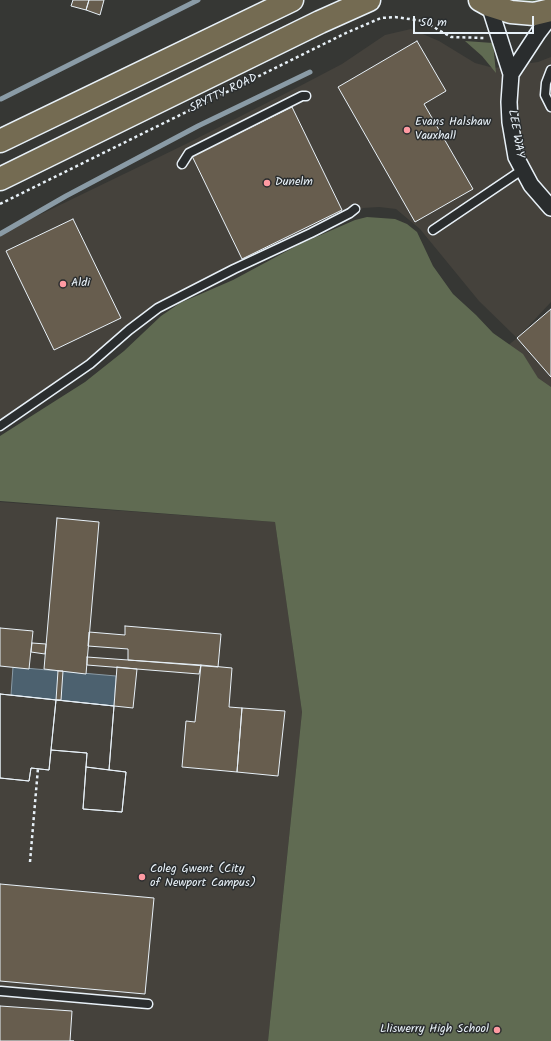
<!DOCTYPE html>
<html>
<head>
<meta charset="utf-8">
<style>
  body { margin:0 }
  #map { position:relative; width:551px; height:1041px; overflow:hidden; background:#363734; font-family:Kalam,sans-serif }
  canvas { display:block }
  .scale { position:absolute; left:413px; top:16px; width:121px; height:18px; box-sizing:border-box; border:2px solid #e8f1f8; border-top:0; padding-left:5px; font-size:12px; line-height:14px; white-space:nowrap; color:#e8f1f8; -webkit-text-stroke:3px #2a2d2e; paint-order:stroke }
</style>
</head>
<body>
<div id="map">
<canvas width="551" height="1041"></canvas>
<div class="scale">50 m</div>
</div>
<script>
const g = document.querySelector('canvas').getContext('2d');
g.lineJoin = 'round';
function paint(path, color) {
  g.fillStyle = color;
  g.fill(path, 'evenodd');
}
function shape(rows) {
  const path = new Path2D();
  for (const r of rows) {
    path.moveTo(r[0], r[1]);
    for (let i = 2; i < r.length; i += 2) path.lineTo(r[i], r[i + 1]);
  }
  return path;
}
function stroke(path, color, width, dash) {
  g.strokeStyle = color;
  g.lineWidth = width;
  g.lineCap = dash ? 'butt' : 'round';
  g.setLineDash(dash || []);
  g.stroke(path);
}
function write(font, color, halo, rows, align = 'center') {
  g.font = font + ' Kalam,sans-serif';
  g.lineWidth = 3;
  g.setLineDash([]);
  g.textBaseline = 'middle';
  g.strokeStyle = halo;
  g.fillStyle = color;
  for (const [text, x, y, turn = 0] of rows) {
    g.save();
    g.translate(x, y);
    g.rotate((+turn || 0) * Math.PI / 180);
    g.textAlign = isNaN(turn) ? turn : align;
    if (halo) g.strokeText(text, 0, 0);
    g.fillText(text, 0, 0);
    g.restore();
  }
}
paint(shape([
  [411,29,439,41,475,63,494,68,538,62,551,57,551,302,521,334,551,309,551,426,494,357,517,338,479,301,420,229,396,209,379,207,363,208,158,308,90,364,0,426,0,234,186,144,300,86,342,64,385,35],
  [0,502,275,522,302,712,268,1041,0,1041]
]), '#45423c');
paint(shape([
  [500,0,551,0,525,4],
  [465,41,493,43,496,73,482,56],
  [367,217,395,219,407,224,417,232,433,266,453,294,476,315,493,333,523,354,538,378,551,387,551,1041,268,1041,302,712,275,522,0,501,0,436,85,382,124,351,161,316,180,303,233,280,300,244,355,220]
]), '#606b52');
const water = shape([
  [13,667,116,676,114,706,11,695,13,667]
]);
paint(water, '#4c616f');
stroke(water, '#8a9ba6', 1);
stroke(shape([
  [1,99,198,0],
  [0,234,66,196,198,126,310,72]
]), '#8a9ba6', 5);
const building = shape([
  [73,0,89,0,86,10,71,6,73,0],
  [89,0,104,0,100,15,86,10,89,0],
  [417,41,446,91,424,104,473,189,415,222,338,87,417,41],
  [292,107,342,210,242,259,192,156,292,107],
  [73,219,121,318,54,350,6,251,73,219],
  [551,309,551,377,517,338,551,309],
  [57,518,99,522,86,674,44,669,57,518],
  [125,626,221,634,218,667,128,660,128,649,88,646,89,632,125,635,125,626],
  [0,628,33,631,29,669,0,666,0,628],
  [32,643,46,644,45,654,31,652,32,643],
  [87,657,128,660,201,665,199,674,87,665,87,657],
  [201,665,232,668,229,707,242,708,237,772,182,767,186,721,195,722,201,665],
  [117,667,137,669,133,708,114,706,117,667],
  [58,671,63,671,61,700,56,700,58,671],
  [0,694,114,706,109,770,126,772,122,812,83,809,87,753,51,750,49,770,31,768,29,781,0,778,0,694],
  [0,694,56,700,49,770,31,768,29,781,0,778,0,694],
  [56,700,114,706,109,770,86,767,87,753,51,750,56,700],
  [242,708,285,711,278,776,237,772,242,708],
  [86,767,126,772,122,812,83,809,86,767],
  [0,884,154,898,145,994,0,981,0,884],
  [0,1006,72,1011,70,1041,74,1041,0,1041,0,1006]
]);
paint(building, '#675d4e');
stroke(building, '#e8f1f8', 1);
const service = shape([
  [551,70,546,83,545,95,551,107],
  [182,164,189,153,302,96,306,96],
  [433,230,522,170],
  [0,426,90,364,129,330,158,308,234,269,311,233,350,213,355,209],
  [1,991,148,1004]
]);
const minor = shape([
  [489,5,511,74,509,102,510,122,516,157,531,185,551,208],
  [511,74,538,33,551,16]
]);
const primary = shape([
  [480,0,489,5,511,12,534,14,551,10],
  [0,141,292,0],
  [0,179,320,22,369,0]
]);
stroke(service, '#e8f1f8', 11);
stroke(minor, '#e8f1f8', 18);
stroke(primary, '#e8f1f8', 25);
stroke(shape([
  [0,204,346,33,381,18,395,17,423,21,451,37,484,38],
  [30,862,38,768]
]), '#e8f1f8', 2.5, [3, 3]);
stroke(service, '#2a2d2e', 8);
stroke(minor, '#2a2d2e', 15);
stroke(primary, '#746b52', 22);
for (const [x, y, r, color] of [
  [407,130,4,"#ff9aa2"],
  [267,183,4,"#ff9aa2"],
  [63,284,4,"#ff9aa2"],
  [142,877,4,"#ff9aa2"],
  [497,1030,4,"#ff9aa2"]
]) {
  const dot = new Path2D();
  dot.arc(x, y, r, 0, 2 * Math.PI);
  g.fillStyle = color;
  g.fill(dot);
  stroke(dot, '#2a2d2e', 1.5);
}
write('12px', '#e8f1f8', '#2a2d2e', [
  ["SPYTTY ROAD",224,94,-26],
  ["LEE WAY",515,134,80]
]);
write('12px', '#e8f1f8', '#2a2d2e', [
  ["Evans Halshaw",415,123],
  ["Vauxhall",415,137],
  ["Dunelm",275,183],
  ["Aldi",71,284],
  ["Coleg Gwent (City",150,870],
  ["of Newport Campus)",150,884],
  ["Lliswerry High School",489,1030,"right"]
], 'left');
</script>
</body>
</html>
